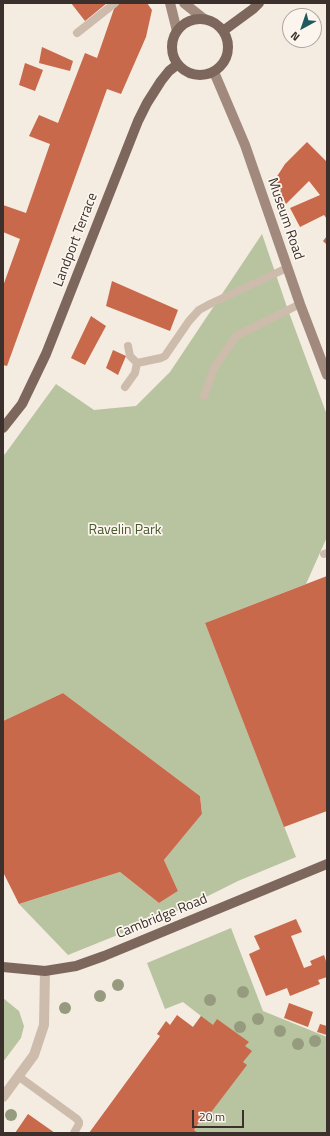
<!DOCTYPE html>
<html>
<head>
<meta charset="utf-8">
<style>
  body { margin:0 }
  #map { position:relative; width:330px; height:1136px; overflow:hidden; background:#f4ebe1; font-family:"Titillium Web",sans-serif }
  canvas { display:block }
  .frame { position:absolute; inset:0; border:4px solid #3b302b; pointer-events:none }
  .north { position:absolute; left:282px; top:8px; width:40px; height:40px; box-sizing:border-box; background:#fbf5ee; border:1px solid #aea6a0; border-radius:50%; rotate:220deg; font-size:11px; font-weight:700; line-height:16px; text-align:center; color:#3b302b }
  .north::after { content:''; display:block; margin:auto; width:14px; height:18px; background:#1f5a5e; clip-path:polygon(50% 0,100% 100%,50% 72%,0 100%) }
  .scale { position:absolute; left:192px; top:1110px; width:52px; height:18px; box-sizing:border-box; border:2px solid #3b302b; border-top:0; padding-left:5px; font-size:12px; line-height:14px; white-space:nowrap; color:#3b302b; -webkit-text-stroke:3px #fbf5ee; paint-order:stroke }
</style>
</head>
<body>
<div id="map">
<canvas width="330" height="1136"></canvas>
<div class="frame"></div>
<div class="north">N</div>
<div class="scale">20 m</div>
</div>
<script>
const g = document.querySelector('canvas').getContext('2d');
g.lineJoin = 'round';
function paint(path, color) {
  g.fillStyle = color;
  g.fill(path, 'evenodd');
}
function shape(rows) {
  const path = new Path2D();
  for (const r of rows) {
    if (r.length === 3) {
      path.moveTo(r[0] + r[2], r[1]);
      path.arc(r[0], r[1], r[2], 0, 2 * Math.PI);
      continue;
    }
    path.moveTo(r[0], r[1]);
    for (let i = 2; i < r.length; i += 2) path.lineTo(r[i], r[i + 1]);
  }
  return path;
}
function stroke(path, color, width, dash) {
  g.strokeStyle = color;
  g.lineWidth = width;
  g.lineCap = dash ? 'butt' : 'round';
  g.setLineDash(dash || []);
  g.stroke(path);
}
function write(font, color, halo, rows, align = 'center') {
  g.font = font + ' "Titillium Web",sans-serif';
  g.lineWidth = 3.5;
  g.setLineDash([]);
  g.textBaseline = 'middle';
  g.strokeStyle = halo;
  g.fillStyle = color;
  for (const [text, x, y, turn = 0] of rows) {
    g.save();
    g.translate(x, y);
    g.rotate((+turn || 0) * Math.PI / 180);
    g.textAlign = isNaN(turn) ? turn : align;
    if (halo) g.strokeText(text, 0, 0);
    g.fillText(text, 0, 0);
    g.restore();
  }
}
paint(shape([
  [262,234,288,310,327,415,327,537,306,584,205,623,296,857,238,881,182,909,68,955,19,904,120,872,159,903,178,891,164,860,202,814,200,796,63,693,3,721,3,455,5,454,56,384,94,410,136,406,170,372],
  [231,928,263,1011,327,1037,327,1133,197,1133,194,1130,200,1121,203,1123,246,1065,193,1027,201,1016,183,1002,165,1009,147,963],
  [3,998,19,1011,24,1026,21,1038,3,1062]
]), '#b8c4a0');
paint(shape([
  [71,3,107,3,85,21],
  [119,3,147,3,152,10,146,37,121,94,107,89,7,366,3,365,3,286,20,239,3,232,3,205,26,213,50,144,29,136,39,115,58,123,85,53,97,58,115,6],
  [42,47,73,61,70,71,39,63],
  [25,63,43,70,35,91,19,85],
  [307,142,327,162,327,219,324,215,300,227,290,208,320,195,309,181,286,204,274,181,285,164],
  [327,236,327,245,323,241],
  [112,281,178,310,170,331,106,306],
  [91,316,106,326,85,365,71,358],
  [113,350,126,356,118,375,106,368],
  [327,576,327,811,284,827,205,623],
  [63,693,200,796,202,814,164,860,178,891,159,903,120,872,19,904,3,872,3,721],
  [296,919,302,932,291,936,304,968,312,965,310,961,324,955,327,964,327,977,318,980,320,984,290,996,287,988,266,996,249,954,260,949,254,936],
  [289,1003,313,1012,308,1027,284,1018],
  [177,1015,193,1027,201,1016,213,1025,217,1019,249,1042,245,1046,252,1051,243,1062,247,1065,203,1123,200,1121,194,1130,198,1133,89,1133,160,1036,157,1034,166,1021,170,1025],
  [320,1024,327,1026,327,1035,317,1032],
  [28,1114,55,1133,15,1133]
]), '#c8694b');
stroke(shape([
  [77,33,115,3],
  [137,363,161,358,165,356,189,321,199,310,210,304,287,268],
  [125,387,135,373,137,363,130,356,128,346],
  [204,396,214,368,236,336,300,304],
  [324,554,327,553],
  [18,1076,77,1119,79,1122,79,1124,74,1133]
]), '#cdbbac', 8);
stroke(shape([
  [3,1097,34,1055,44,1025,45,971]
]), '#cdbbac', 10);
stroke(shape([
  [170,3,177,31],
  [184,3,204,19],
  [214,72,245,145,300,304,327,375]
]), '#a18a7d', 10);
stroke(shape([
  [200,47,28],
  [223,31,253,9,259,3],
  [3,428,22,404,46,354,138,121,147,103,161,81,169,71,178,64],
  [3,967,45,971,76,966,104,956,327,864]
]), '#7d675c', 10);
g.fillStyle = '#969b7f';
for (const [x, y] of [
  [118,985],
  [243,992],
  [100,996],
  [210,1000],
  [65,1008],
  [258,1019],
  [240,1027],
  [280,1031],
  [315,1041],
  [298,1044],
  [11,1115]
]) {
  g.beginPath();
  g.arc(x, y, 6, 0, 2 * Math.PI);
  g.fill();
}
write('14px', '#3b302b', '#fbf5ee', [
  ["Museum Road",285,219,71],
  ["Landport Terrace",76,240,-69],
  ["Cambridge Road",162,917,-22]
]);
write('14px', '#4a5a2e', '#fbf5ee', [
  ["Ravelin Park",125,531]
]);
</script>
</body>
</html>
